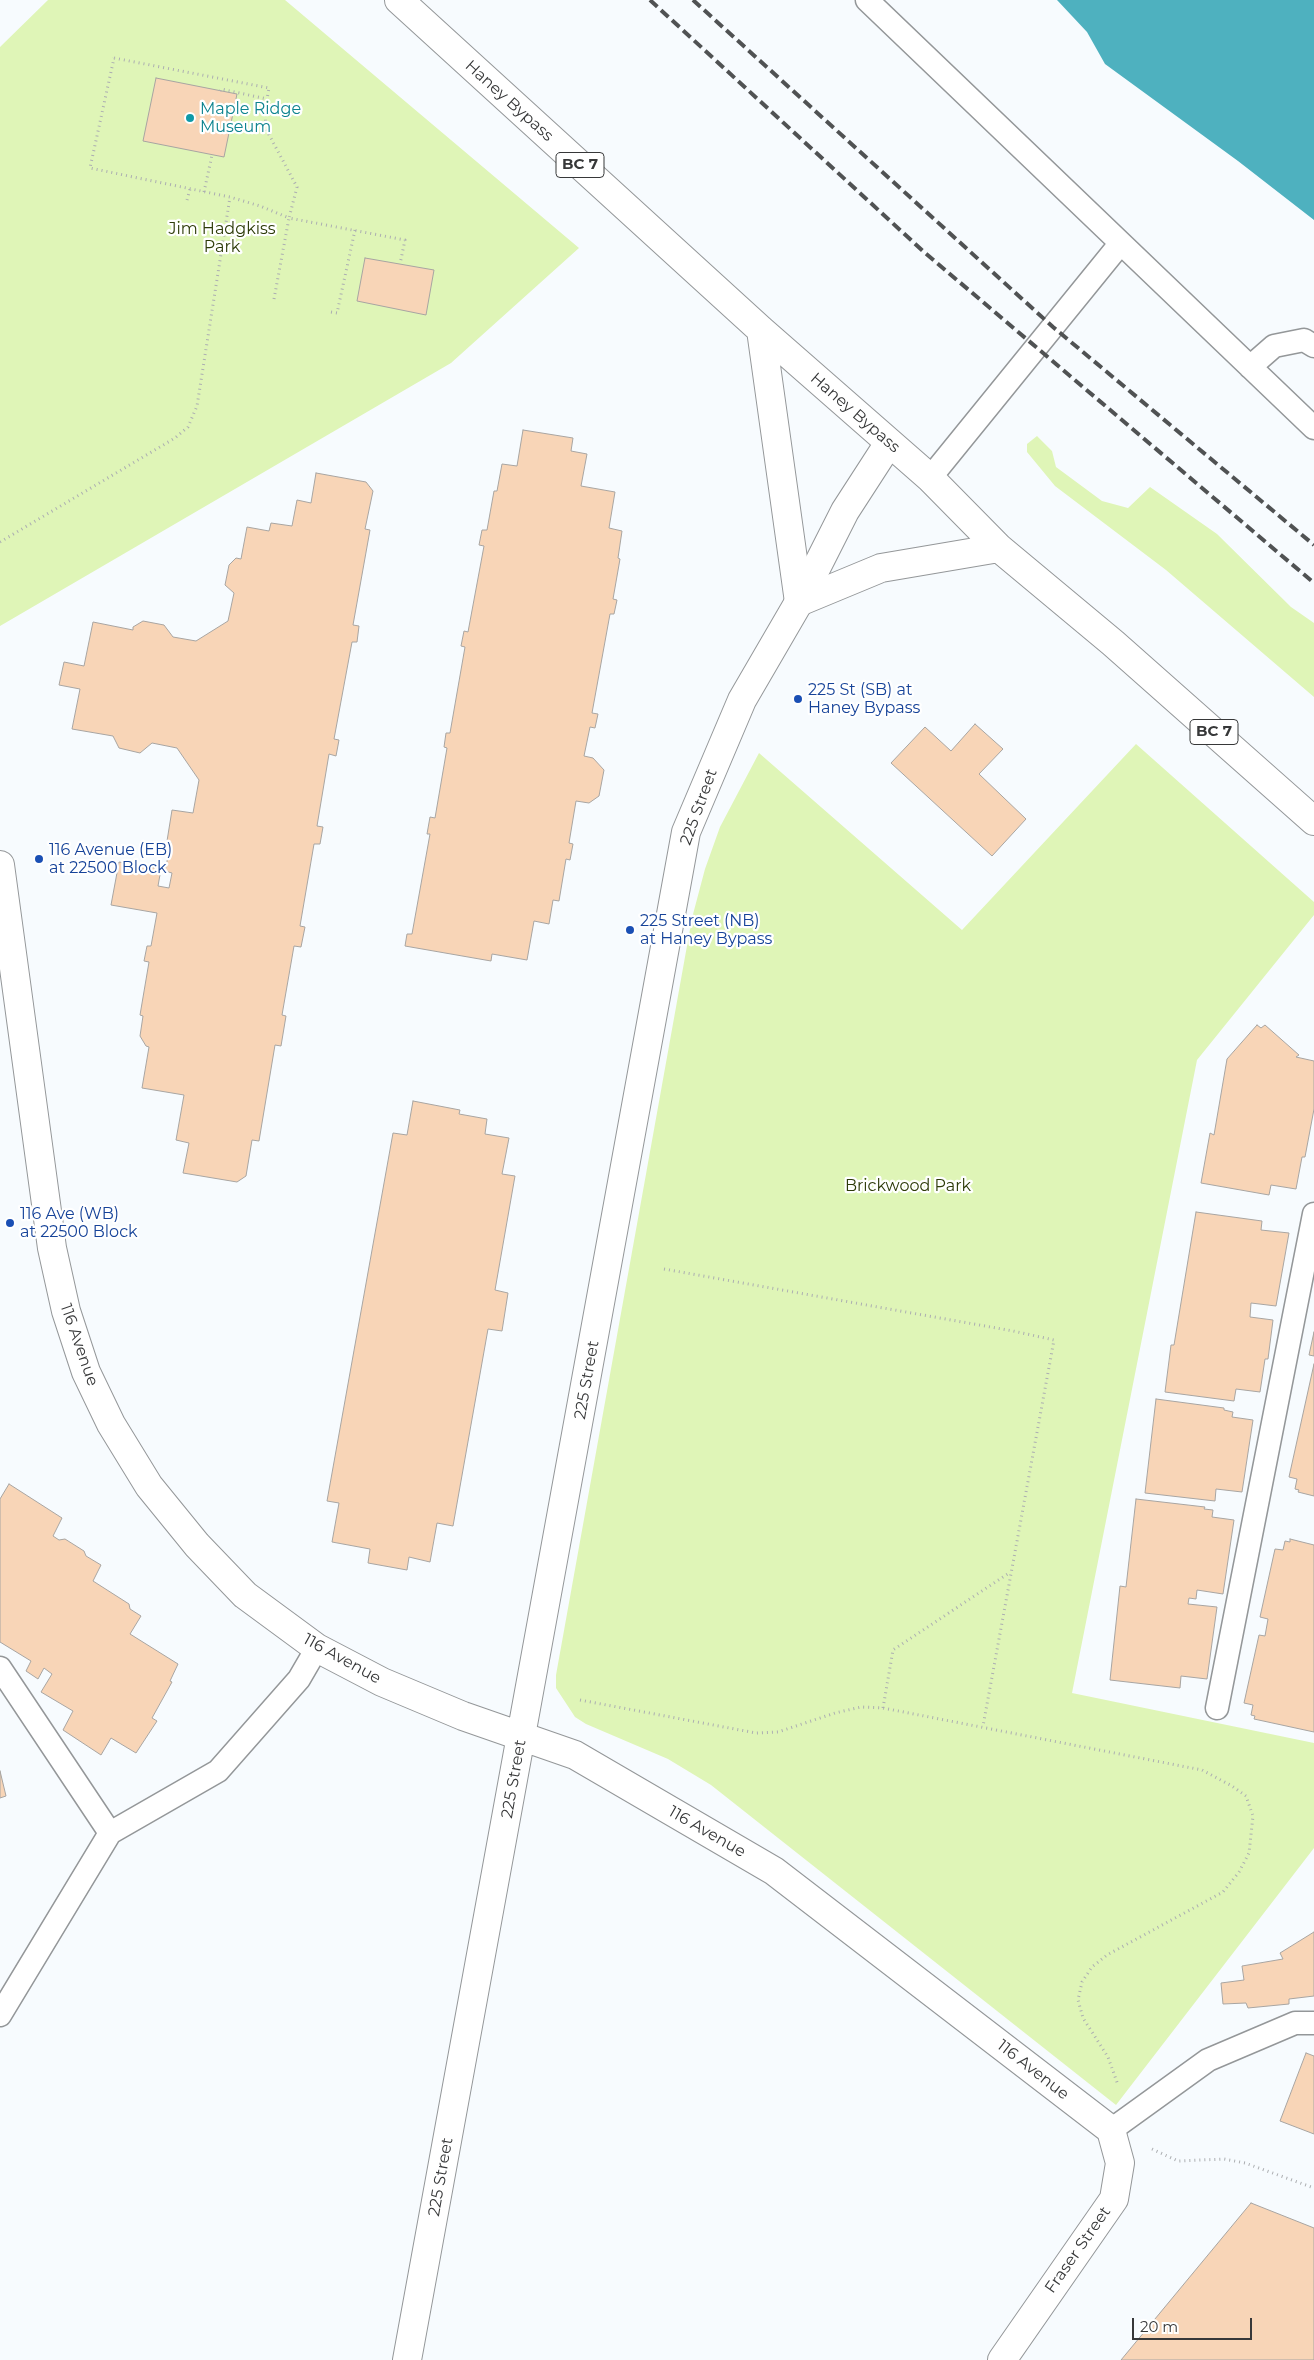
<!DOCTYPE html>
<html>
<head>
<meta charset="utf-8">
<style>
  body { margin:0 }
  #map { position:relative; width:1314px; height:2360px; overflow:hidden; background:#f7fbfe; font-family:Montserrat,sans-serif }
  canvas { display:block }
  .scale { position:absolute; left:1132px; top:2318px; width:120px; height:22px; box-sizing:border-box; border:2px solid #373839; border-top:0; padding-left:6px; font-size:15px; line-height:18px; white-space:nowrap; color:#373839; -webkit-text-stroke:4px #fff; paint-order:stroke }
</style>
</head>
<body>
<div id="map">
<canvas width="1314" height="2360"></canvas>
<div class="scale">20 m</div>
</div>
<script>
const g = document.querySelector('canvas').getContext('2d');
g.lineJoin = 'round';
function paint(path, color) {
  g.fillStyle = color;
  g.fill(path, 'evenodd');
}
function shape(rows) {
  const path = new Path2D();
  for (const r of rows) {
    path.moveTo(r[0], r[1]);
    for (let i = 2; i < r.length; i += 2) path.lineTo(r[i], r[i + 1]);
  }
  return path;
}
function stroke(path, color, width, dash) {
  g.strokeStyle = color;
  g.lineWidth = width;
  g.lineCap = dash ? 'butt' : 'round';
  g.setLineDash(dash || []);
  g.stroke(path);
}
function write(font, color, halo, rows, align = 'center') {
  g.font = font + ' Montserrat,sans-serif';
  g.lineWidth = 4.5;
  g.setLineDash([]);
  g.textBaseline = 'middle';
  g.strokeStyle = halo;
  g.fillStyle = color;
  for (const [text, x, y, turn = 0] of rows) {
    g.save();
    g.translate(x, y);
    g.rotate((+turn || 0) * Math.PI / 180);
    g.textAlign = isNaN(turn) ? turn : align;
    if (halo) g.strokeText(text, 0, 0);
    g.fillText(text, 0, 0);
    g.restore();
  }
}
paint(shape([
  [48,0,285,0,579,248,451,363,0,626,0,47],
  [1037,436,1052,451,1056,467,1102,501,1128,508,1150,487,1217,534,1291,607,1314,623,1314,697,1166,570,1055,486,1027,452,1027,444],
  [1136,744,1314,902,1314,915,1197,1060,1072,1693,1314,1743,1314,1848,1116,2105,711,1785,668,1759,586,1724,575,1717,556,1688,556,1675,692,918,705,869,720,827,759,753,962,930]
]), '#dff5b7');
paint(shape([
  [1057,0,1314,0,1314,220,1238,161,1105,64,1087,32]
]), '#4eb1bf');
const building = shape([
  [156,78,237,94,224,157,143,141,156,78],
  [365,258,434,270,426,315,357,301,365,258],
  [523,430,573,438,571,451,587,454,581,486,615,492,609,528,622,531,618,558,620,559,613,599,617,600,614,614,610,614,592,713,598,714,595,728,590,727,584,756,593,758,604,770,599,796,589,803,576,801,569,843,573,844,570,860,566,859,559,901,553,900,549,924,534,921,527,960,492,954,491,961,405,946,407,934,412,934,430,834,427,834,430,817,435,818,447,748,444,747,446,733,450,733,465,647,461,646,464,631,468,632,484,546,479,545,482,530,487,530,494,491,497,491,502,464,517,466,523,430],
  [316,473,366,482,373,491,365,529,370,530,353,625,359,626,357,642,352,642,334,739,339,740,336,756,329,754,317,826,323,827,320,844,314,844,300,926,305,927,301,947,294,946,282,1015,286,1016,281,1046,275,1045,259,1141,252,1140,246,1176,237,1182,183,1173,189,1143,176,1140,184,1095,142,1088,149,1047,146,1046,140,1036,143,1016,140,1015,149,962,144,961,147,946,151,946,157,913,111,905,119,862,161,869,158,886,169,888,172,873,165,871,171,842,167,841,172,810,193,813,199,780,177,748,152,743,140,753,119,748,113,736,72,729,80,689,59,685,64,662,84,666,93,622,133,630,133,627,143,621,164,625,173,637,196,641,228,621,234,593,225,585,229,565,236,558,241,559,247,527,269,531,271,523,292,526,297,500,311,503,316,473],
  [975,724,1003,749,979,774,1026,819,992,856,891,763,925,727,951,751,975,724],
  [1257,1025,1261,1028,1265,1025,1299,1055,1296,1057,1314,1061,1314,1109,1305,1157,1302,1157,1296,1189,1271,1185,1269,1195,1201,1183,1210,1133,1214,1135,1227,1059,1257,1025],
  [413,1101,460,1110,459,1114,487,1119,485,1134,509,1138,502,1174,515,1176,495,1290,508,1293,502,1331,488,1329,453,1526,437,1523,430,1562,409,1557,407,1570,368,1563,370,1549,332,1542,339,1503,327,1501,393,1133,407,1135,413,1101],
  [1196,1212,1262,1221,1261,1230,1289,1233,1276,1306,1251,1303,1250,1317,1273,1320,1268,1359,1265,1359,1260,1392,1236,1389,1234,1401,1165,1392,1171,1345,1174,1345,1196,1212],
  [1314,1332,1314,1356,1309,1355,1314,1332],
  [1314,1364,1314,1496,1298,1492,1299,1490,1295,1489,1297,1479,1289,1477,1314,1364],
  [1156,1399,1224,1408,1224,1410,1233,1412,1232,1417,1253,1420,1242,1492,1216,1489,1215,1501,1145,1493,1156,1399],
  [9,1484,62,1518,53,1536,59,1540,65,1539,84,1551,86,1556,101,1565,93,1581,129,1604,130,1609,141,1616,130,1634,178,1664,170,1681,172,1682,152,1718,157,1721,136,1753,111,1738,101,1755,63,1730,73,1711,41,1692,52,1674,44,1668,38,1679,26,1671,31,1661,0,1642,0,1499,9,1484],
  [1136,1499,1205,1507,1204,1509,1213,1510,1212,1517,1234,1520,1223,1594,1197,1590,1196,1599,1189,1598,1188,1604,1217,1607,1207,1679,1181,1676,1180,1688,1110,1680,1120,1586,1126,1587,1136,1499],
  [1290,1539,1314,1545,1314,1732,1254,1719,1255,1716,1251,1715,1253,1705,1244,1703,1259,1635,1265,1636,1268,1619,1260,1617,1275,1549,1283,1550,1285,1541,1290,1542,1290,1539],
  [0,1771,6,1796,0,1798,0,1771],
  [1314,1932,1314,1996,1289,1999,1289,2004,1248,2008,1246,2003,1223,2004,1221,1983,1244,1980,1242,1966,1283,1959,1280,1953,1314,1932],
  [1306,2053,1314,2056,1314,2134,1280,2121,1306,2053],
  [1251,2203,1314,2228,1314,2360,1121,2360,1251,2203]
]);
paint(building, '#f8d5b7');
stroke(building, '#a8a5a2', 1);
const lane = shape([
  [867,0,1314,428],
  [1250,367,1274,346,1304,340,1314,346],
  [930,478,1120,244],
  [0,1668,110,1833],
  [1217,1708,1314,1214],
  [0,2015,110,1833,218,1771,299,1679,317,1648],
  [1111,2130,1208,2060,1295,2023,1314,2023]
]);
const street = shape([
  [0,865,52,1248,66,1311,86,1372,111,1424,149,1486,197,1545,245,1595,317,1648,382,1682,463,1716,575,1755,774,1871,1111,2130,1120,2163,1114,2199,1002,2360],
  [407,2360,686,832,742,700,799,602,845,511,889,443]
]);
const highway = shape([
  [399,0,761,330,930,478,999,548,1113,643,1314,821],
  [761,330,799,602,881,568,999,548]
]);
stroke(lane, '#949799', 25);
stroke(street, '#949799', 30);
stroke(highway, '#949799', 30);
stroke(shape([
  [114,58,269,88,265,110,266,129,297,187,289,218,260,206,230,197,90,168,114,58],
  [220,91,221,89,267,99],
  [204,192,212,155],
  [187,200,190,189],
  [274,299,289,218,405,240,400,264],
  [331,312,337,313,355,230],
  [0,542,175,438,188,427,197,406,230,197],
  [664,1269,1013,1331,1054,1340,983,1726],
  [580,1700,756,1733,778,1732,835,1713,861,1707,883,1708,1202,1770,1232,1786,1246,1796,1253,1816,1249,1853,1239,1872,1223,1892,1107,1955,1092,1967,1082,1982,1078,2000,1083,2018,1108,2057,1118,2085],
  [883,1708,893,1650,1009,1573],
  [1152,2149,1178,2161,1224,2159,1245,2163,1314,2188]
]), '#acaeb1', 3, [1, 4]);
stroke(lane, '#fff', 22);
stroke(street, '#fff', 28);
stroke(highway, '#fff', 28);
stroke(shape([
  [650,0,924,252,1314,583],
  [693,0,1053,327,1314,545]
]), '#505253', 4, [10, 5]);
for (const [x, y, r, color] of [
  [190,118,5,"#0f9aa8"],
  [798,699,5,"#1a4fb4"],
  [39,859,5,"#1a4fb4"],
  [630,930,5,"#1a4fb4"],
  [10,1223,5,"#1a4fb4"]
]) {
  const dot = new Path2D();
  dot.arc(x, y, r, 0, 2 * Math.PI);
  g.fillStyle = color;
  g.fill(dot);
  stroke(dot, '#fff', 2);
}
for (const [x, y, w] of [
  [580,165,48],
  [1214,732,48]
]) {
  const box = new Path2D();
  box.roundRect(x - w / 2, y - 12.5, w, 25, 4);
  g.fillStyle = '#fff';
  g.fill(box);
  stroke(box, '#373839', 1);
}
write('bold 15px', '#373839', null, [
  ["BC 7",580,165],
  ["BC 7",1214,732]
]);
write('16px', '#373839', '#fff', [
  ["Haney Bypass",509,101,42],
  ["Haney Bypass",855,413,41],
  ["225 Street",699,807,-70],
  ["116 Avenue",79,1345,71],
  ["225 Street",587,1380,-80],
  ["116 Avenue",342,1659,29],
  ["225 Street",514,1779,-80],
  ["116 Avenue",707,1832,30],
  ["116 Avenue",1033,2070,38],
  ["225 Street",441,2177,-80],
  ["Fraser Street",1078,2250,-55]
]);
write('16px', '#0d838f', '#fff', [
  ["Maple Ridge",200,109],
  ["Museum",200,127]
], 'left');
write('16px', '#2d3b08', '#fff', [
  ["Jim Hadgkiss",222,229],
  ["Park",222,247],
  ["Brickwood Park",908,1186]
]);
write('16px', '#164399', '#fff', [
  ["225 St (SB) at",808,690],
  ["Haney Bypass",808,708],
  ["116 Avenue (EB)",49,850],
  ["at 22500 Block",49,868],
  ["225 Street (NB)",640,921],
  ["at Haney Bypass",640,939],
  ["116 Ave (WB)",20,1214],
  ["at 22500 Block",20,1232]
], 'left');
</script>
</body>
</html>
